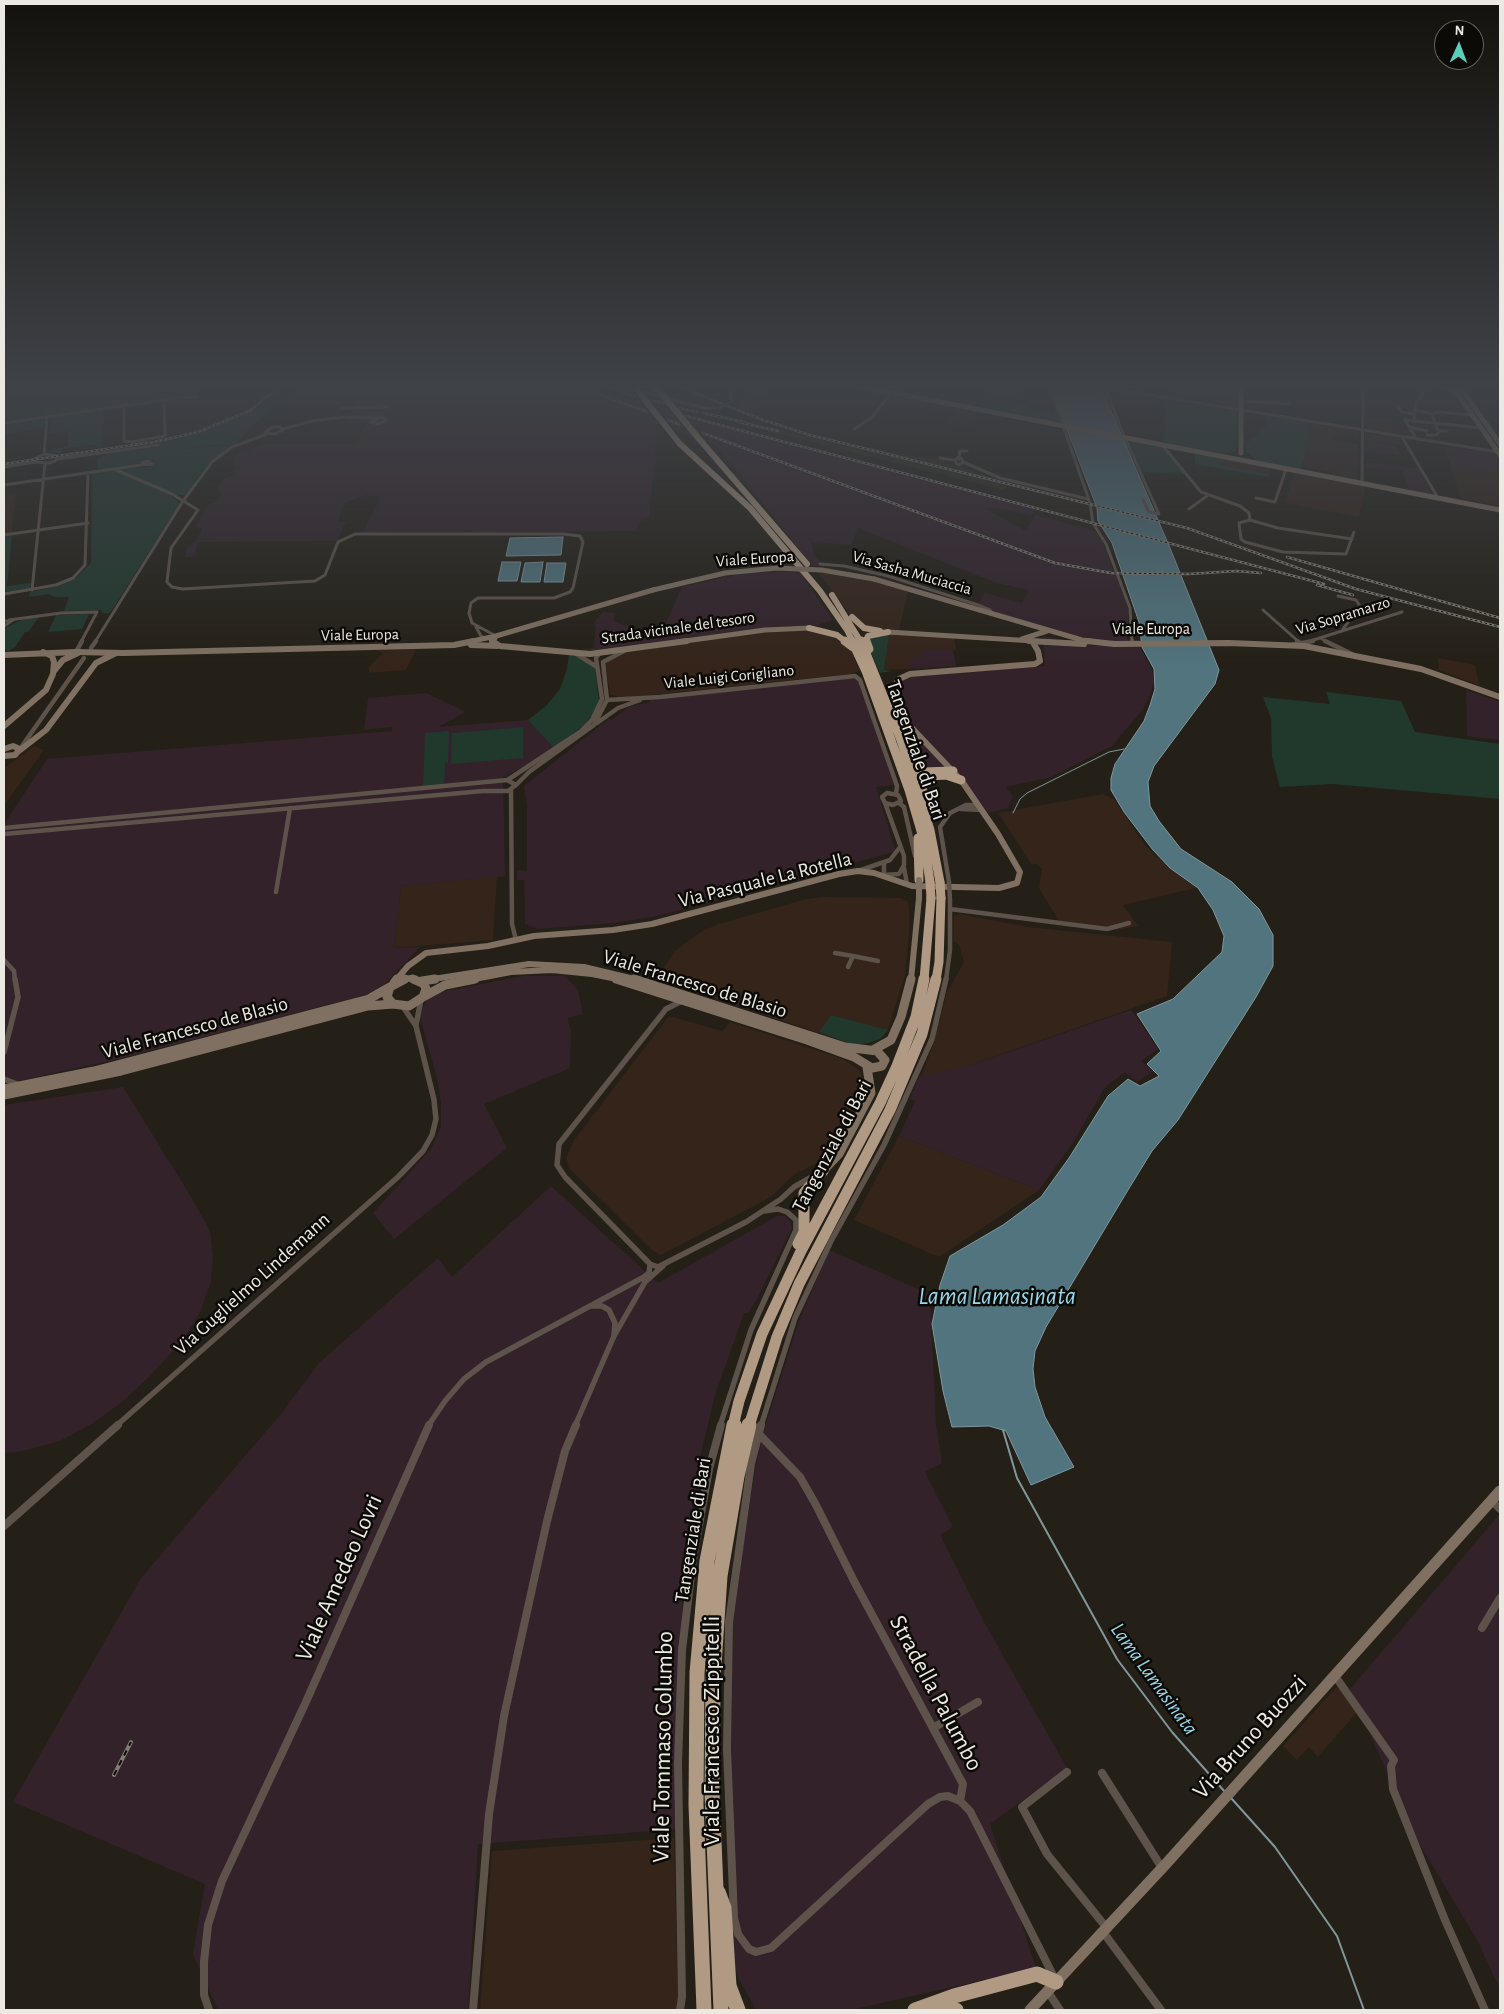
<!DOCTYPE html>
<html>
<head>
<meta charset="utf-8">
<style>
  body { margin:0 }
  #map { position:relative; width:1504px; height:2014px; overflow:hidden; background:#242017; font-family:"Alegreya Sans",sans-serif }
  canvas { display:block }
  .frame { position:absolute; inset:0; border:5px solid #ece9e3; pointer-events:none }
  .north { position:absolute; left:1434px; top:20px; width:50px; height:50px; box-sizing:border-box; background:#0c0a06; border:1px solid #66635e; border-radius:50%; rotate:2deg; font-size:14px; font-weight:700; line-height:20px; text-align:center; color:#ece9e3 }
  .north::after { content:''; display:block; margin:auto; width:18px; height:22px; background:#5bcebb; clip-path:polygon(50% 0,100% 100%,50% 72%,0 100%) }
</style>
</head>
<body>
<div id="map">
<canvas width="1504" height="2014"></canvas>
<div class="frame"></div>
<div class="north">N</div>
</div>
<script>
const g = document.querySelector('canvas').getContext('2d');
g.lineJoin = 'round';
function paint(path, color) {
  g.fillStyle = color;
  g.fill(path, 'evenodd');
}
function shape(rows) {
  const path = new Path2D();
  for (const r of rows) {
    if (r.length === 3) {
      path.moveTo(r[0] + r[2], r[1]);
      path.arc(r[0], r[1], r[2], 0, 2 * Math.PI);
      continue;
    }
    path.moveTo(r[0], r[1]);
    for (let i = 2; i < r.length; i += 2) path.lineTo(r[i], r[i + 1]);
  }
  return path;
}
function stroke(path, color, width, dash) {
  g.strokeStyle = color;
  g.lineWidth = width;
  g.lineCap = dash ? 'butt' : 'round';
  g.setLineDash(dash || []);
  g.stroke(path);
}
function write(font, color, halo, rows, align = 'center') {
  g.font = font + ' "Alegreya Sans",sans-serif';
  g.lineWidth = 5;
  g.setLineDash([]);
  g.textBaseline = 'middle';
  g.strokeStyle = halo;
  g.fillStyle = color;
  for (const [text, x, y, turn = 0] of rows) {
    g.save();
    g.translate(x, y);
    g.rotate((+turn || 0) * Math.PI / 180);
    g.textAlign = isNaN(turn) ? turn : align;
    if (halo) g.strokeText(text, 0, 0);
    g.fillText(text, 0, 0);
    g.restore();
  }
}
paint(shape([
  [752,385,771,385,759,410,740,408],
  [891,396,978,412,969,426,949,423,955,412,887,401],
  [1366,417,1391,418,1400,435,1366,429],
  [1309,423,1358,431,1358,440,1334,436,1333,440,1358,444,1358,481,1332,476,1331,472,1302,467,1306,454],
  [1366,433,1400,438,1404,445,1366,441],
  [1222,459,1271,468,1269,474,1220,465],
  [1450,464,1500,474,1500,506,1461,499],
  [1295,473,1366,486,1359,517,1285,503],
  [16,494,12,533,4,534,4,495],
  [817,571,865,579,908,590,899,631,868,628,854,619],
  [801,630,832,635,850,649,860,671,850,674,622,698,610,694,605,662,621,653,757,633],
  [892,634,954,638,956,650,922,650,923,658,908,662,911,669,884,670,889,636],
  [416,649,406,670,369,673,369,667,383,653,375,650],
  [1438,658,1475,665,1479,685,1439,670],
  [34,746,44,750,4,806,4,768],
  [1103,794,1114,799,1142,841,1154,855,1196,888,1123,905,1138,926,1116,930,1062,926,1039,888,1042,869,1037,864,1031,864,998,813],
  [497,876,493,940,394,948,401,886],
  [821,897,901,898,908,902,910,921,905,975,888,1030,880,1039,857,1045,846,1042,656,978,676,950,702,931,719,924,806,899],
  [960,914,1028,927,1172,942,1167,996,968,1066,921,1077,933,1045,947,992,964,962,959,945,953,941,954,916],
  [669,1016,722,1031,730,1022,843,1059,859,1070,864,1080,864,1087,833,1147,821,1161,793,1175,771,1197,661,1255,652,1250,569,1168,566,1158,574,1140],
  [899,1136,1039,1190,939,1257,854,1220],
  [1339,1684,1358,1711,1318,1757,1309,1747,1297,1760,1283,1746],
  [674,1838,678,2001,676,2010,480,2010,492,1851]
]), '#34241a');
paint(shape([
  [307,385,576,385,1035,507,1032,515,989,507,987,510,1026,531,1035,515,1095,531,1102,541,1129,609,1127,642,1108,642,1068,635,998,613,978,603,985,593,1022,603,1029,590,997,583,858,528,851,545,811,542,814,554,822,563,821,565,813,566,718,448,708,442,658,424,649,517,642,518,636,531,480,533,465,530,462,532,362,533,381,497,365,495,344,503,338,521,346,522,337,541,199,542,195,550,197,554,192,557,185,557,184,555,188,547,195,542,202,530,196,526,208,505,217,501,221,493,217,490,223,479,231,476,237,467,232,464,237,453,263,444,357,443,365,424,347,423,356,400,291,400,287,398],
  [1366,441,1396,445,1401,456,1366,451],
  [1444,446,1496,454,1500,465,1500,474,1450,464],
  [1366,462,1418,468,1434,496,1410,491,1402,471,1366,467],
  [799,571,833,620,818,625,781,626,610,650,579,650,594,648,596,627,594,622,603,612,616,613,613,620,618,623,655,635,666,633,666,623,682,587,745,573],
  [1043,636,1094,646,1139,646,1152,670,1154,681,1150,695,1143,709,1112,746,1051,777,1006,787,1013,796,1008,808,988,813,954,768,932,772,914,765,886,684,910,677,1045,666],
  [921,650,953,650,956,666,911,669,907,662,910,661,909,658,922,658],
  [853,678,858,680,894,785,876,787,895,849,894,852,653,917,614,923,538,929,525,924,524,880,517,880,517,870,527,871,527,806,524,786,609,719,611,720,629,707,650,702,651,699],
  [1466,690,1500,702,1500,740,1467,736],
  [426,693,466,712,438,727,528,720,554,747,560,749,503,777,505,876,401,886,394,948,420,947,377,992,122,1058,4,1084,4,824,47,759,392,731,392,727,364,730,368,698],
  [523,976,565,976,578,990,583,1014,567,1018,571,1029,570,1068,484,1104,507,1148,394,1239,373,1213,431,1149,441,1127,441,1104,438,1082,420,1017,423,1007,429,998,441,992],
  [1131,1010,1158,1049,1141,1061,1153,1071,1137,1082,1125,1072,1105,1087,1074,1141,1039,1190,899,1136,915,1101,910,1099,919,1077,968,1066],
  [123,1087,193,1200,210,1231,213,1257,211,1282,200,1312,183,1340,150,1376,122,1402,93,1423,60,1441,19,1452,4,1453,4,1105],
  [551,1186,658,1283,777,1216,785,1216,790,1221,792,1228,757,1299,748,1313,744,1313,715,1395,699,1462,683,1570,680,1829,478,1844,468,2010,218,2010,193,1954,205,1884,13,1802,141,1578,280,1415,319,1363,438,1258,452,1277],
  [829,1250,930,1294,936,1425,942,1463,925,1472,953,1527,940,1535,983,1620,1067,1768,990,1824,1036,1968,851,2010,756,2010,739,1979,729,1948,733,1614,755,1469,765,1427,799,1321],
  [1500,1514,1500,1989,1477,1940,1416,1838,1350,1689]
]), '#33222a');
paint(shape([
  [700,410,792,433,797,429,833,440,925,458,936,458,995,479,1032,488,1029,491,1008,486,1004,490,698,414]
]), '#2f2919');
paint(shape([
  [4,385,199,385,181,397,4,421],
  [992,385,1022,385,1015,403,1028,404,1026,408,1055,412,1045,385,1048,385,1060,422,980,407],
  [1169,385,1237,385,1236,408,1219,403,1168,396],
  [269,399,280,400,239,439,239,442,231,446,223,444,175,450,223,445,230,447,206,466,185,495,176,495,118,470,148,467,154,464,153,461,97,470,97,459,109,453,159,447,159,441,197,433,243,415],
  [1167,401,1237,411,1236,451,1223,453,1163,442],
  [103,410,102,447,96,448,96,444,62,449,62,453,59,453,48,451,68,446,68,431,50,434,51,417],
  [1264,415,1309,423,1306,454,1300,470,1259,462,1246,452,1246,442,1249,442,1266,425,1268,420],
  [44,418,43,428,5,434,6,424],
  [1126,440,1164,448,1186,474,1140,472],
  [1195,454,1222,459,1220,465,1269,474,1268,477,1195,464],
  [113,470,168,494,180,503,110,613,102,613,101,610,64,611,69,597,54,597,49,594,29,597,30,592,56,587,76,578,91,563,92,473],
  [12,536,7,586,31,583,30,588,4,592,4,537],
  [89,614,82,629,48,632,56,615],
  [39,617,28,632,25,632,15,647,8,651,4,649,4,628,24,619],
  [892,634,893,636,889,636,884,670,892,671,880,673,867,643,869,637],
  [569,654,576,656,595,668,599,700,594,713,584,725,554,748,528,720,546,706,560,689,567,669],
  [1326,692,1401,701,1415,732,1500,744,1500,799,1333,784,1280,787,1272,757,1271,718,1263,697,1330,704],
  [523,727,523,758,451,764,452,733],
  [449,731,448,763,445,763,444,786,423,787,425,733],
  [831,1015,888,1030,880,1039,868,1043,857,1045,846,1042,819,1032]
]), '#21382d');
const water = shape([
  [1050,385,1100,385,1170,548,1219,670,1215,684,1154,766,1148,782,1150,806,1159,821,1181,849,1232,882,1259,909,1273,935,1273,966,1256,997,1178,1120,1152,1151,1128,1190,1046,1327,1035,1351,1033,1369,1035,1387,1045,1417,1074,1467,1031,1485,1006,1431,989,1426,952,1427,943,1391,932,1324,940,1285,950,1256,1003,1225,1041,1197,1069,1158,1108,1096,1128,1079,1140,1086,1159,1076,1147,1064,1161,1051,1137,1014,1173,999,1222,952,1224,936,1213,910,1198,888,1170,868,1153,850,1124,812,1111,790,1111,778,1115,764,1144,721,1150,705,1155,689,1154,669,1142,647,1139,622,1112,543,1098,521,1097,508,1050,385],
  [563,537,561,555,506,556,510,538,563,537],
  [502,562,521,562,517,581,498,581,502,562],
  [543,562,540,582,521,582,525,563,543,562],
  [547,563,566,563,563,582,544,582,547,563]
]);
paint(water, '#51747e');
stroke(water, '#80979c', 1);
stroke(shape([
  [1013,813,1020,799,1027,793,1109,752,1124,749]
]), '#80979c', 1);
stroke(shape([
  [1003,1430,1017,1478,1117,1659,1172,1732,1225,1792],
  [1231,1798,1275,1847,1337,1936,1364,2010]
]), '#80979c', 2);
stroke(shape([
  [615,385,705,408,719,408],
  [730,385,731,402],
  [1049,385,1090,503,1093,523,1106,544,1130,608,1132,642],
  [1089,385,1498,452],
  [1104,385,1124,436],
  [193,393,198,397,185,398,186,395,193,393],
  [193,393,197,385],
  [884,393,891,385],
  [1241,401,1289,404,1289,402],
  [124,406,124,441,132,442,165,436,164,400],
  [1398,407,1402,412,1415,414],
  [342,408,387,407],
  [1416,410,1432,414],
  [379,418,385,418,386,421,378,424,371,422,379,418],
  [1405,420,1481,428],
  [1405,420,1415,436,1411,438],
  [1416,421,1414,419,1416,403,1429,385],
  [4,423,185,397],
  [272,427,280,427,283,430,275,434,265,433,272,427],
  [1409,427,1427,431],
  [283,429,312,421,344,417,377,418],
  [854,429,871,418,889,396,888,394],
  [1440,431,1437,429,1432,414,1439,412,1472,415],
  [1427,435,1436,435,1440,431,1447,431],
  [1402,437,1438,498],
  [1125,438,1159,514,1149,512,1143,500],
  [1163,446,1201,492,1240,506,1249,513,1250,520,1239,523,1241,539,1245,542,1283,552,1346,554,1354,532],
  [44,454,47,417],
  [44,454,58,456,55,461,49,463,35,462,36,458,44,454],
  [959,461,3.5],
  [940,458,954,460],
  [58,459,158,445],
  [959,459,960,451,967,451],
  [148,461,152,464,142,465,142,463,148,461],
  [963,462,1000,478,1088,499],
  [4,467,35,462],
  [114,469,172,494,198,510,171,548,167,582,172,587,183,589,315,581,325,575,338,542,355,534,563,534,580,536,583,542,573,588,570,592,554,598,478,598,471,603,469,613,472,623,496,636],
  [1362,484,1363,385],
  [4,485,141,465],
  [1256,498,1275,502,1286,469],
  [1189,509,1207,496],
  [1250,520,1278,528,1352,539],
  [4,535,88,523],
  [820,564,844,566,888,576,978,605,990,610,993,614],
  [32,590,45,464],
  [4,594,56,585,73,578,85,565,88,473],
  [1338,596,1356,600,1360,606,1343,629],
  [1263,610,1299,642],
  [9,620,61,613,97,612,81,642],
  [4,621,13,620,4,626],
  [476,627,481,636,485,638],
  [1322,639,1328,642],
  [95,642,183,501,212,462,232,447,267,434],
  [1307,642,1402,612]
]), '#5d534a', 3);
stroke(shape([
  [1132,641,1132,644],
  [1297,641,1299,642],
  [1325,641,1352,654],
  [1291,645,1313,641],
  [91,648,96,641],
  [76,652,82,641],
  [575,653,597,667],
  [607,700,660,697,855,676,860,680,897,786,896,794],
  [597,723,618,708,640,700],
  [22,746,84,658],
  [509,779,580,732,592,720,602,699,596,658,599,654],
  [516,785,529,772,594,725,607,700,603,662,624,651],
  [511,790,512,924,516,940],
  [887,793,898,795,901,801,893,805,885,803,882,797,887,793],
  [899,803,904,807,915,856],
  [961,809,982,810],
  [4,828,507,780,516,785,508,791,483,791,4,834],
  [884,863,884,875,899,874,904,865,904,856,885,803],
  [904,868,907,884],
  [858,871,890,860,900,847],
  [949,882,940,827,950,813,966,805,979,805],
  [276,892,290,808],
  [950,909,1107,929,1129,923],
  [835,953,853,956],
  [4,960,14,971,15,980],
  [848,967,853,956,878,961],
  [946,980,950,950,950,900]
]), '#5d534a', 4.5);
stroke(shape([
  [682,1001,666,1009,559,1144,557,1165,565,1177,650,1264,658,1267,746,1222,781,1199,794,1187,815,1175],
  [416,1025,421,1000],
  [4,1052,18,997,15,979],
  [4,1079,17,1084],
  [590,1306,602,1306,609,1310,615,1323,614,1335],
  [116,1426,398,1177,423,1151,432,1135,436,1119,434,1100,416,1026,403,1007],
  [428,1426,445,1401,464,1379,486,1362,644,1277,649,1273,650,1264],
  [575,1426,614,1336,645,1282,663,1266],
  [720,1426,751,1330,796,1230,796,1220,787,1212,778,1209,764,1211],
  [761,1426,795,1318,831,1241,884,1145,932,1039,946,979]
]), '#5d534a', 5.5);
stroke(shape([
  [761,1425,751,1464,729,1622,727,1749,734,1918,738,1934,749,1949,756,1952,771,1948,928,1804,940,1797,948,1796,960,1801,970,1811,1054,1977],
  [758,1433,800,1477,816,1505,855,1583,963,1784,960,1801],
  [1492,1501,1500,1509],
  [4,1526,118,1425],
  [1482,1628,1500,1598],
  [1335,1676,1394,1760,1391,1766,1393,1789,1445,1920,1485,2010],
  [933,1728,978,1702],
  [1067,1772,1022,1807,1047,1854,1106,1927],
  [1102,1773,1162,1868],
  [1103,1932,1161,2010],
  [1048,1992,1060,2010],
  [209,2010,204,1995,204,1962,208,1925,222,1881,305,1704,429,1425],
  [473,2010,489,1814,504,1716,547,1521,565,1451,576,1425],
  [680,2010,682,1997,678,1763,682,1650,693,1559,709,1469,721,1425]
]), '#5d534a', 8);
stroke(shape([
  [842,385,856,387],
  [852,385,1500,510],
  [1241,385,1241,453],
  [1437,385,1455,390,1500,455],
  [1450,385,1463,391,1500,444],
  [874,579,1082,640,1097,642],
  [888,632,1050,642],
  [1022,639,1047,631],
  [468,642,496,636,653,590],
  [493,642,496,636],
  [678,642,765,630,809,628]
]), '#7f7061', 5);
stroke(shape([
  [492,641,500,646,590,654,687,641],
  [1029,641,1084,644],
  [1087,641,1114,644,1229,643,1304,646,1421,669,1500,697],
  [471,645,497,646],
  [123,653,454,645,474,641],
  [4,655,76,652],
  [54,671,63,660,78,653],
  [4,726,46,690,53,674,54,662,52,656,43,652],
  [4,749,13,746,20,749,15,755,4,756],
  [19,751,46,730,96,663,116,653],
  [396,980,408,966,426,953,488,946,534,936,613,930,652,924,839,874,858,871,874,873,912,886,999,888,1017,883,1020,872,998,834,961,780,910,726,894,696,894,687,899,679,910,674,1035,664,1040,661,1038,651,1032,641],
  [400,980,411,978,416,980],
  [427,980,529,964,584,967,638,980],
  [469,980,511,972,552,970,592,974,622,980],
  [911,980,919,898]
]), '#7f7061', 6);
stroke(shape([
  [405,979,390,987,387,997,393,1004,409,1006,423,997,426,989,424,984,413,979],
  [616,979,807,1040,854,1057,872,1068,882,1066,885,1060,877,1051,845,1047,634,979],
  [422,981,435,979],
  [394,983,397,979],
  [423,997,445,985,475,979],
  [873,1050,891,1040,901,1017,911,979],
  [4,1089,94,1071,369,999,390,987],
  [4,1095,121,1071,368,1006,393,1004],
  [823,1171,839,1154,871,1093,867,1067]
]), '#7f7061', 9);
stroke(shape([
  [1030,2010,1165,1865,1500,1491]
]), '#7f7061', 11);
stroke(shape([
  [700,440,807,564],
  [680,444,750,508,820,591,847,630,853,642],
  [832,595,861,642],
  [852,617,864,628,880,631],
  [809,628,837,635,846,642],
  [866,642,868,636,888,632]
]), '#b19a83', 6);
stroke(shape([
  [845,641,853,647],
  [852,641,866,671,909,790,924,841,930,882],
  [861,641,901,740,930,830,940,882],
  [866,641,869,649],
  [910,760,916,768,923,772,953,771],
  [923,794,922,783,930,776,946,775,961,780],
  [918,838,919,880],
  [924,980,931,898],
  [936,980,939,962,941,898]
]), '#b19a83', 9);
stroke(shape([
  [798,1244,804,1232,804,1193,823,1171],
  [733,1426,739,1401,762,1334,801,1251,880,1103,897,1066,916,1017,924,979],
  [749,1426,777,1337,799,1284,890,1110,922,1034,936,979]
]), '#b19a83', 11);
stroke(shape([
  [718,1892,724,1908,729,1986,738,2010],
  [935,2005,956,2010],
  [704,2010,696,1805,697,1673,707,1561,734,1425],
  [721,2010,712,1793,713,1680,720,1576,737,1476,749,1425],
  [915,2010,954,1996,1037,1974,1056,1982]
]), '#b19a83', 15);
const railFar1 = shape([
  [604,385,635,396],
  [675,385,763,420,810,435,1187,528,1356,589,1500,627],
  [574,386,646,411],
  [651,400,664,403],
  [679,408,697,412],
  [703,413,744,422],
  [686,416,1324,584],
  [668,420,679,424],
  [739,422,778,431],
  [703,433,1055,563,1111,573,1189,574,1236,571,1261,573],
  [4,464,154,442,198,432,249,411,282,385],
  [1287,557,1500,618],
  [1317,585,1353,595]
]);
const rail = shape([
  [114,1775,131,1742]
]);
stroke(railFar1, '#807d75', 2.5);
stroke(rail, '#807d75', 4);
stroke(railFar1, '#0c0a06', 1, [2.5]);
stroke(rail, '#0c0a06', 2, [5.5]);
stroke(shape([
  [719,408,731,402]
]), '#5d534a', 3);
stroke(shape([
  [949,882,950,900]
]), '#5d534a', 4.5);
stroke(shape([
  [653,590,725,573,777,568,822,570,874,579]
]), '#7f7061', 5);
stroke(shape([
  [76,652,123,653],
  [919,880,919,898]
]), '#7f7061', 6);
stroke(shape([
  [633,385,680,444],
  [651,385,661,393,700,440]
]), '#b19a83', 6);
stroke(shape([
  [930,882,931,898],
  [940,882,941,898]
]), '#b19a83', 9);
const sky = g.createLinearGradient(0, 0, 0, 667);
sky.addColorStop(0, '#14120d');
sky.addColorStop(0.58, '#3f4247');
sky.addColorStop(1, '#3f424700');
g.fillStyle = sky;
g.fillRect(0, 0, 1504, 667);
write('16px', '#ece9e3', '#0c0a06', [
  ["Viale Europa",755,559,-4],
  ["Via Sasha Muciaccia",912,573,16],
  ["Via Sopramarzo",1343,616,-17],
  ["Strada vicinale del tesoro",678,628,-8],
  ["Viale Europa",1151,629],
  ["Viale Europa",360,635,-1],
  ["Viale Luigi Corigliano",729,677,-6]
]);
write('20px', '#ece9e3', '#0c0a06', [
  ["Tangenziale di Bari",916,750,71],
  ["Via Pasquale La Rotella",765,880,-14],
  ["Viale Francesco de Blasio",695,984,17],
  ["Viale Francesco de Blasio",195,1028,-15],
  ["Tangenziale di Bari",832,1146,-62],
  ["Via Guglielmo Lindemann",252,1284,-42],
  ["Tangenziale di Bari",693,1530,-81]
]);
write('italic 21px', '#95d8ec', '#0c0a06', [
  ["Lama Lamasinata",1154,1679,54]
]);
write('24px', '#ece9e3', '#0c0a06', [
  ["Viale Amedeo Lovri",339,1578,-66],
  ["Stradella Palumbo",936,1693,62],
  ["Viale Francesco Zippitelli",712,1731,-90],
  ["Via Bruno Buozzi",1250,1737,-48],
  ["Viale Tommaso Columbo",663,1747,-89]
]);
write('italic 25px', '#95d8ec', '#0c0a06', [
  ["Lama Lamasinata",997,1296]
]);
</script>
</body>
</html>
